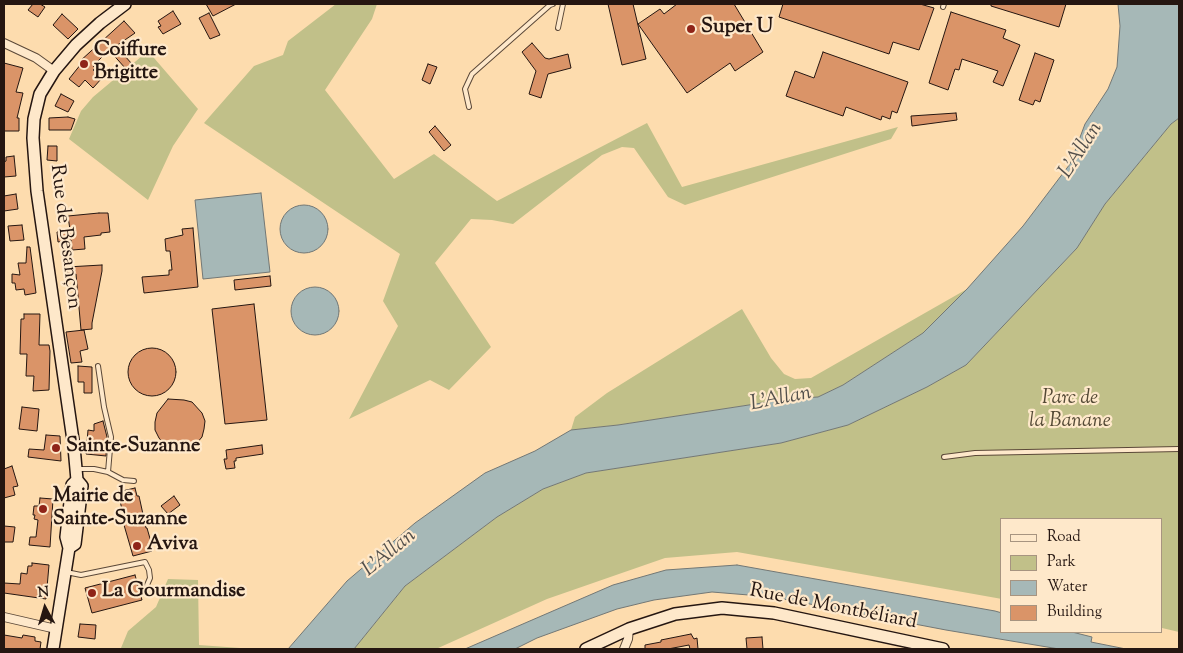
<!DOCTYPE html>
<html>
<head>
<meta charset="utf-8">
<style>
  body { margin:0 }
  #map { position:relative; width:1183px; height:653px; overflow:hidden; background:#fddcae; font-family:"Sorts Mill Goudy",serif }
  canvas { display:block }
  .frame { position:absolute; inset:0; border:5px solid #251611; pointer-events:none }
  .legend { position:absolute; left:1000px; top:518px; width:162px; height:115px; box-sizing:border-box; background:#fee8ca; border:1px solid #a79480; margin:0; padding:6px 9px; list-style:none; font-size:15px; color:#251611 }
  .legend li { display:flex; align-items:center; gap:10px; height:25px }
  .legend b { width:25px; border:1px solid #a79480 }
  .north { position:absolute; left:20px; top:583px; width:50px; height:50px; -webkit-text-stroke:4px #fee8ca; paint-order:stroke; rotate:354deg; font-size:14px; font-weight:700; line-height:20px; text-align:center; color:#251611 }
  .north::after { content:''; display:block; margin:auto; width:18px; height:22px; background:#251611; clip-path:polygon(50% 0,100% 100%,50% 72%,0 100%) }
</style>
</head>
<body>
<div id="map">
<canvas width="1183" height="653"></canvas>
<div class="frame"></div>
<ul class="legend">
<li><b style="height:6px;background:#fee8ca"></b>Road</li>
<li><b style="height:14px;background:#c1c089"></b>Park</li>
<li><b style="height:14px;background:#a6b8b7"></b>Water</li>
<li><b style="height:14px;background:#da9468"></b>Building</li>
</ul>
<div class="north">N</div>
</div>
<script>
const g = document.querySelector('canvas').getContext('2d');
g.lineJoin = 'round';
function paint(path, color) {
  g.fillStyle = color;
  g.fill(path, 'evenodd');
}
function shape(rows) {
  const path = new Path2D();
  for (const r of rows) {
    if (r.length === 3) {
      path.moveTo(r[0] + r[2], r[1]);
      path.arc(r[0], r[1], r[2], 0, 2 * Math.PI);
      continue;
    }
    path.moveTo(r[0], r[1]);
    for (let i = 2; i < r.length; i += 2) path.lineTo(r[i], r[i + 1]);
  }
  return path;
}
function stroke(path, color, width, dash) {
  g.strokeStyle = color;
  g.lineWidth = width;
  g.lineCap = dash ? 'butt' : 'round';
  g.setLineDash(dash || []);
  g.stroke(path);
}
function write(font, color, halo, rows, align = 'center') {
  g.font = font + ' "Sorts Mill Goudy",serif';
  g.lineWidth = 4.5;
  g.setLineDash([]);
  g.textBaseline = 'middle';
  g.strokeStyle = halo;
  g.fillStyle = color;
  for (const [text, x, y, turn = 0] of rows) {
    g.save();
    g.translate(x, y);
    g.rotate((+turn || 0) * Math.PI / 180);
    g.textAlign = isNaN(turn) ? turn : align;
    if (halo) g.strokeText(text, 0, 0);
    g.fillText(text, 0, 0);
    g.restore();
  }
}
paint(shape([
  [336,4,377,4,372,19,325,90,394,179,434,154,497,201,647,123,682,187,898,127,891,139,685,205,668,197,634,148,622,147,602,155,513,224,492,220,471,219,435,263,491,347,449,390,430,380,349,419,398,326,383,301,400,254,204,123,254,66,283,55,288,41],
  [148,51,198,109,173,146,148,200,69,139,81,111,93,97],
  [1179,118,1179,632,1162,628,1162,519,1002,519,1002,599,737,552,665,558,547,599,436,649,354,649,405,586,497,517,543,489,586,473,781,443,848,425,927,387,966,365,1077,248,1105,204,1171,124],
  [967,289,923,333,843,385,818,397,788,399,618,425,571,430,575,417,607,393,742,309,771,358,784,374,795,379,811,378],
  [168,579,198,580,199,645,254,649,121,648,128,631,156,607]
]), '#c1c089');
const water = shape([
  [1118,4,1179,4,1179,118,1171,124,1105,204,1077,248,966,365,927,387,848,425,781,443,586,473,543,489,497,517,405,586,354,649,288,649,347,581,415,523,485,473,535,451,571,430,618,425,788,399,818,397,843,385,923,333,967,289,1023,226,1070,164,1085,124,1108,89,1117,67,1120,26,1118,4],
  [261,193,270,272,203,279,195,200,261,193],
  [304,229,24],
  [315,311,24],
  [737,565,995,611,1002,613,1002,632,1072,632,1092,637,1091,642,1126,649,1059,649,946,630,773,597,712,592,654,600,617,609,537,638,515,649,465,649,613,585,666,570,737,565]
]);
paint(water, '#a6b8b7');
stroke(water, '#727775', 1);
const building = shape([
  [33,4,40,4,45,7,38,17,28,10,33,4],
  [206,4,236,4,213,16,206,4],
  [608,4,633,4,646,59,622,65,608,4],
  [677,4,734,4,763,52,735,71,730,63,687,93,638,24,660,9,664,14,677,4],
  [783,4,920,4,934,8,919,50,893,42,889,54,779,17,783,4],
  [991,4,1066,4,1059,27,991,6,991,4],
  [173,11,181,24,163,34,158,27,161,26,158,21,173,11],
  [951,12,1006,30,1003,38,1020,45,1003,86,993,82,998,71,962,59,959,70,955,69,948,90,929,83,951,12],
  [209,13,220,35,210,39,199,18,209,13],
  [62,14,78,29,68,39,53,25,62,14],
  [124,21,135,33,116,46,132,64,126,69,109,50,93,66,95,68,93,70,102,78,93,88,85,80,79,87,69,79,81,64,79,62,124,21],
  [532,43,545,58,549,59,568,54,571,68,548,74,541,98,529,94,536,71,522,52,532,43],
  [823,52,908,82,897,113,892,111,890,119,882,116,881,120,846,107,843,116,786,96,795,71,814,78,823,52],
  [1035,53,1054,60,1040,102,1035,100,1033,105,1019,100,1035,53],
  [4,63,23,68,16,92,23,93,17,118,19,118,19,131,4,131,4,63],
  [428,64,437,67,430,84,422,80,428,64],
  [61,94,74,101,68,112,55,106,61,94],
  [956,113,957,120,912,126,911,116,956,113],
  [68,117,75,119,71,130,49,130,49,118,68,117],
  [435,126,451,145,444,151,429,132,435,126],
  [48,146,57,146,57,161,47,160,48,146],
  [14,156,16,176,4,177,4,162,6,161,6,157,14,156],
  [16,194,18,209,4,211,4,196,16,194],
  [99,213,108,213,110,232,101,233,101,235,84,237,85,249,72,250,71,240,58,242,57,232,70,230,68,216,99,213],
  [22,225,24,240,10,241,8,226,22,225],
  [193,228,198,287,144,293,142,277,169,275,169,270,172,270,170,251,166,251,165,239,183,235,182,229,193,228],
  [27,247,30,247,36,293,25,295,24,289,16,290,15,283,12,283,12,274,20,275,18,263,26,263,27,247],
  [102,265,102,271,92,323,92,329,81,330,76,274,68,275,67,267,102,265],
  [270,276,271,286,235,290,234,280,270,276],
  [254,304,267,420,225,424,212,309,254,304],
  [24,314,40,314,39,345,49,345,50,351,49,390,33,391,34,376,26,376,27,354,20,354,21,319,24,319,24,314],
  [84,330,88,349,80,351,82,362,71,363,66,332,84,330],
  [152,372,24],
  [78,366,92,367,92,393,84,393,84,382,78,382,78,366],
  [168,399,184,400,192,402,202,413,205,421,204,429,202,437,196,444,189,448,180,449,172,448,164,444,159,438,155,430,155,422,157,413,168,399],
  [22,407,39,409,37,431,19,429,22,407],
  [103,421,107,437,106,456,86,454,88,430,94,431,94,424,103,421],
  [46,435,60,436,61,461,28,457,29,449,44,450,46,435],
  [262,445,263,454,236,458,236,461,234,461,235,468,226,469,224,459,227,459,226,450,262,445],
  [12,466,18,486,13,487,15,495,4,498,4,469,12,466],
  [135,488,137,496,139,496,146,528,147,528,151,542,149,542,152,551,133,556,124,525,122,515,123,514,118,492,135,488],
  [174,496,180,505,168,514,161,506,174,496],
  [40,498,53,499,50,547,29,545,30,537,36,537,38,520,34,519,35,515,33,515,34,506,39,506,40,498],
  [4,526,15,527,13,542,4,542,4,526],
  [32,563,49,565,46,599,4,593,4,583,20,584,21,573,27,574,28,566,32,566,32,563],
  [135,575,142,600,92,613,85,588,135,575],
  [80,624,96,625,95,639,78,637,80,624],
  [691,634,694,639,697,638,698,649,690,649,689,645,668,649,645,649,645,645,661,642,661,640,691,634],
  [4,635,22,638,23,635,35,637,35,641,41,642,40,649,4,649,4,635],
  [762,637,763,649,747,649,746,638,762,637]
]);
paint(building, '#da9468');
stroke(building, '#251611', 1);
const service = shape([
  [943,7,944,4],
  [558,28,563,4],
  [469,107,465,89,472,74,550,5,553,4],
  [98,366,104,407,111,437,108,472],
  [944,457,975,453,1179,449],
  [79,469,94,469,108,472,123,480,134,481],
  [66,572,81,575,145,562,149,570,150,578,147,585]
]);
const minor = shape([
  [4,43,36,58,54,71],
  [4,617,56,629],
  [624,649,628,639,629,629]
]);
const secondary = shape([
  [69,548,75,544,82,486,77,480,74,447,37,191,33,138,34,119,40,94,54,71,76,45,100,23,125,4],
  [53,649,69,548,66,537,72,485,77,480],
  [586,649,629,629,675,614,722,608,774,613,943,649]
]);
stroke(service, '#5b4838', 6);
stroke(minor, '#5b4838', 10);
stroke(secondary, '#251611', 14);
stroke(service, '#fee8ca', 4);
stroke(minor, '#fee8ca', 8);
stroke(secondary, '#fee8ca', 11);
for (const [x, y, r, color] of [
  [691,29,5,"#8f2418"],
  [84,64,5,"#8f2418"],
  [56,448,5,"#8f2418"],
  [43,509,5,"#8f2418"],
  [137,546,5,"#8f2418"],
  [92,593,5,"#8f2418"]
]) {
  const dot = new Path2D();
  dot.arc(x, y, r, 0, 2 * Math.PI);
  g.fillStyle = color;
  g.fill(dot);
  stroke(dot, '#fee8ca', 2);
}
write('bold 20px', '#251611', '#fee8ca', [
  ["Super U",701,29],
  ["Coiffure",94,52],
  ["Brigitte",94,75],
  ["Sainte-Suzanne",66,448],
  ["Mairie de",53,498],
  ["Sainte-Suzanne",53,521],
  ["Aviva",147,546],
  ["La Gourmandise",102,593]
], 'left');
write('20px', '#251611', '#fee8ca', [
  ["Rue de Besançon",64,237,83],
  ["Rue de Montbéliard",833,608,11]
]);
write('italic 20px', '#544935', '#fee8ca', [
  ["Parc de",1070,400],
  ["la Banane",1070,423]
]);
write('italic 21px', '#524f4b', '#fee8ca', [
  ["L'Allan",1082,151,-57],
  ["L'Allan",781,400,-11],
  ["L'Allan",390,554,-39]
]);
</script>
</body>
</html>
